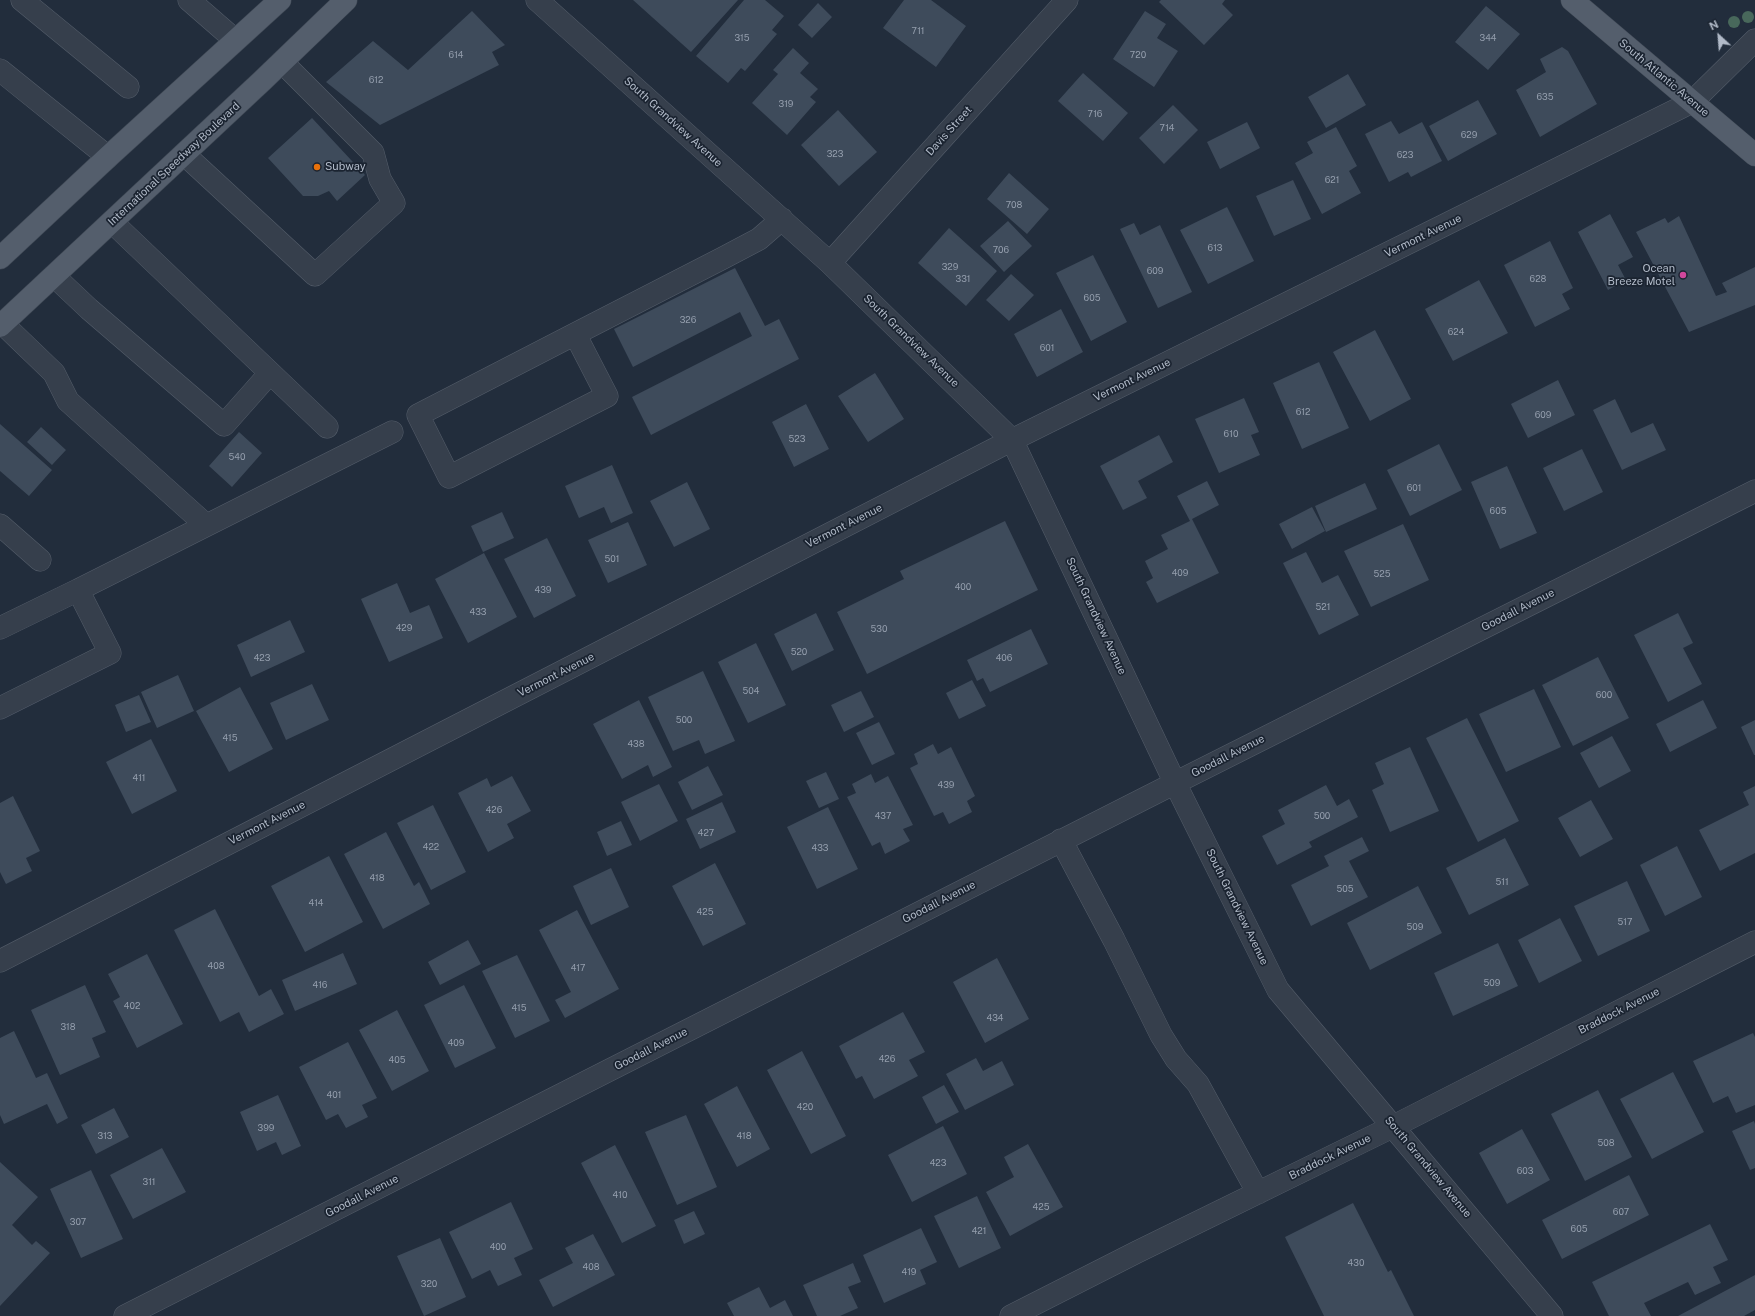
<!DOCTYPE html>
<html>
<head>
<meta charset="utf-8">
<style>
  body { margin:0 }
  #map { position:relative; width:1755px; height:1316px; overflow:hidden; background:#222d3c; font-family:"Public Sans",sans-serif }
  canvas { display:block }
  .north { position:absolute; left:1699px; top:16px; width:40px; height:40px; -webkit-text-stroke:3px #1b2431; paint-order:stroke; rotate:334deg; font-size:11px; font-weight:700; line-height:16px; text-align:center; color:#b1bac8 }
  .north::after { content:''; display:block; margin:auto; width:14px; height:18px; background:#b1bac8; clip-path:polygon(50% 0,100% 100%,50% 72%,0 100%) }
</style>
</head>
<body>
<div id="map">
<canvas width="1755" height="1316"></canvas>
<div class="north">N</div>
</div>
<script>
const g = document.querySelector('canvas').getContext('2d');
g.lineJoin = 'round';
function paint(path, color) {
  g.fillStyle = color;
  g.fill(path, 'evenodd');
}
function shape(rows) {
  const path = new Path2D();
  for (const r of rows) {
    path.moveTo(r[0], r[1]);
    for (let i = 2; i < r.length; i += 2) path.lineTo(r[i], r[i + 1]);
  }
  return path;
}
function stroke(path, color, width, dash) {
  g.strokeStyle = color;
  g.lineWidth = width;
  g.lineCap = dash ? 'butt' : 'round';
  g.setLineDash(dash || []);
  g.stroke(path);
}
function write(font, color, halo, rows, align = 'center') {
  g.font = font + ' "Public Sans",sans-serif';
  g.lineWidth = 3.5;
  g.setLineDash([]);
  g.textBaseline = 'middle';
  g.strokeStyle = halo;
  g.fillStyle = color;
  for (const [text, x, y, turn = 0] of rows) {
    g.save();
    g.translate(x, y);
    g.rotate((+turn || 0) * Math.PI / 180);
    g.textAlign = isNaN(turn) ? turn : align;
    if (halo) g.strokeText(text, 0, 0);
    g.fillText(text, 0, 0);
    g.restore();
  }
}
paint(shape([
  [633,0,738,0,691,52],
  [744,0,765,0,784,16,772,30,777,34,745,71,741,68,728,83,696,56],
  [904,0,931,0,966,26,936,67,883,28],
  [1161,0,1225,0,1222,4,1233,15,1204,45,1159,2],
  [818,3,832,17,812,38,798,25],
  [1486,6,1520,34,1488,70,1455,42],
  [472,11,505,45,492,52,499,65,380,125,326,82,373,41,408,70],
  [1145,11,1166,24,1157,38,1178,51,1154,87,1113,59],
  [1562,47,1568,51,1597,104,1540,137,1516,90,1546,72,1540,59],
  [793,48,809,63,800,73,818,89,810,97,816,102,787,135,752,103,778,74,773,70],
  [1083,73,1128,113,1103,141,1058,101],
  [1348,74,1366,105,1326,128,1308,97],
  [1478,100,1497,134,1448,161,1429,126],
  [1173,105,1198,130,1164,164,1139,138],
  [838,110,877,152,839,186,801,145],
  [312,118,365,175,337,201,329,191,318,196,303,196,268,158],
  [1391,121,1399,134,1422,122,1442,161,1411,177,1408,172,1389,182,1365,134],
  [1247,122,1260,148,1220,169,1207,142],
  [1336,127,1357,166,1349,171,1361,193,1322,214,1295,163,1313,153,1307,142],
  [1009,173,1049,209,1027,234,987,199],
  [1293,180,1311,219,1274,236,1256,196],
  [1227,207,1254,261,1208,284,1180,230],
  [1610,214,1633,257,1618,265,1626,280,1608,290,1578,232],
  [1679,216,1716,296,1727,292,1722,283,1755,267,1755,305,1689,332,1636,232,1665,218,1668,223],
  [1008,221,1032,246,1004,272,980,246],
  [1134,223,1140,235,1160,225,1192,292,1158,308,1120,229],
  [949,228,997,271,966,306,918,263],
  [1550,241,1573,288,1562,294,1570,309,1535,327,1504,265],
  [1093,255,1127,322,1091,341,1056,273],
  [735,268,765,326,779,319,799,359,651,435,632,397,752,336,740,312,633,367,614,329],
  [1011,274,1034,295,1009,321,986,300],
  [1479,280,1508,333,1453,361,1425,309],
  [1061,309,1083,352,1037,377,1014,334],
  [1375,330,1411,399,1370,421,1333,352],
  [1319,362,1349,428,1302,449,1273,383],
  [875,373,904,419,868,442,838,396],
  [1558,380,1575,415,1528,438,1511,404],
  [1244,398,1259,432,1251,435,1260,455,1219,473,1195,419],
  [1615,399,1631,433,1653,423,1666,450,1622,470,1593,410],
  [806,404,829,449,794,467,772,422],
  [0,424,52,470,29,496,0,471],
  [41,427,66,450,52,465,27,442],
  [239,432,262,453,232,487,209,466],
  [1159,435,1173,462,1138,481,1147,498,1123,510,1100,466],
  [1439,444,1462,490,1410,516,1387,470],
  [1582,449,1603,492,1564,511,1543,468],
  [612,465,633,513,611,523,604,507,579,518,565,486],
  [1507,466,1537,533,1500,549,1471,482],
  [1207,481,1219,505,1192,519,1219,573,1157,603,1146,582,1153,578,1145,561,1168,549,1161,535,1190,521,1177,496],
  [687,482,710,529,674,547,650,501],
  [1365,483,1377,509,1326,532,1315,506],
  [1312,507,1325,531,1292,549,1279,524],
  [502,512,514,538,483,552,471,526],
  [1005,521,1038,590,867,674,837,612,904,579,900,571],
  [628,522,647,565,608,583,588,540],
  [1403,524,1429,580,1371,607,1344,551],
  [547,538,576,596,534,618,504,559],
  [1306,552,1322,583,1338,575,1359,615,1319,635,1283,563],
  [484,553,517,617,468,643,435,579],
  [397,583,410,613,429,605,443,638,389,662,361,599],
  [816,613,834,650,792,671,774,634],
  [1678,613,1693,643,1683,648,1702,684,1668,702,1634,635],
  [290,620,305,652,251,677,237,645],
  [1031,629,1048,664,990,692,983,678,977,681,967,660],
  [756,643,786,705,748,723,718,662],
  [1598,657,1629,718,1573,746,1542,685],
  [703,671,735,741,705,754,699,740,673,751,648,697],
  [178,675,194,711,157,728,141,692],
  [972,680,986,706,959,719,946,693],
  [312,684,329,720,286,740,270,703],
  [240,687,273,749,229,772,196,711],
  [1534,689,1561,747,1506,772,1479,714],
  [861,691,874,717,844,732,831,705],
  [139,695,151,722,126,732,115,705],
  [639,700,672,767,653,777,648,765,622,779,593,724],
  [1703,700,1717,728,1670,752,1656,724],
  [1467,718,1519,821,1478,842,1426,738],
  [1755,720,1755,755,1754,755,1741,727],
  [879,722,895,754,872,765,856,733],
  [1612,736,1631,771,1599,788,1580,753],
  [151,739,177,791,132,814,106,762],
  [933,744,938,754,951,747,975,796,967,801,972,812,949,824,943,812,934,816,910,768,918,764,914,754],
  [1410,747,1439,811,1390,832,1372,790,1384,784,1375,763],
  [708,766,723,795,692,810,678,782],
  [826,772,839,799,819,808,806,781],
  [871,774,875,783,888,776,913,825,903,829,910,841,885,854,880,842,872,846,847,797,856,793,852,784],
  [512,776,531,811,507,824,514,838,488,852,458,793,487,778,491,787],
  [659,784,678,821,640,841,621,802],
  [1326,785,1337,806,1349,799,1358,817,1309,842,1312,847,1277,865,1262,836,1285,824,1278,810],
  [1755,786,1755,853,1720,871,1699,830,1749,805,1743,792],
  [13,796,40,851,26,858,32,871,6,884,0,872,0,803],
  [1591,800,1613,839,1580,857,1558,818],
  [722,802,736,832,700,849,686,819],
  [433,805,466,872,431,890,397,823],
  [828,807,858,869,817,889,787,827],
  [621,821,632,845,607,856,597,832],
  [386,832,414,886,419,882,430,904,383,929,344,854],
  [1362,837,1369,851,1349,861,1368,897,1311,926,1291,885,1329,866,1324,856],
  [1505,838,1529,885,1469,915,1446,868],
  [1677,846,1702,897,1665,916,1640,865],
  [329,856,363,922,305,952,271,886],
  [715,863,746,924,703,946,672,886],
  [611,868,629,907,591,925,573,886],
  [1627,881,1650,931,1598,956,1574,906],
  [1418,886,1442,933,1370,970,1347,923],
  [215,909,259,996,271,989,284,1014,249,1032,239,1012,220,1022,174,930],
  [577,910,619,989,565,1018,555,1000,571,992,539,930],
  [1560,918,1582,961,1539,983,1518,940],
  [468,940,481,964,440,985,428,962],
  [1498,943,1518,986,1453,1016,1434,973],
  [343,953,357,984,295,1011,282,980],
  [147,954,183,1024,137,1048,113,1001,120,997,108,974],
  [517,955,550,1021,515,1038,482,971],
  [997,958,1029,1019,985,1043,953,982],
  [85,985,106,1032,92,1038,100,1057,60,1075,31,1010],
  [464,985,496,1048,455,1068,424,1005],
  [397,1010,429,1071,392,1091,359,1030],
  [903,1012,925,1052,909,1060,918,1076,874,1099,862,1076,856,1079,839,1046],
  [14,1031,36,1078,47,1073,68,1118,57,1124,47,1104,4,1124,0,1115,0,1038],
  [1753,1033,1755,1037,1755,1105,1736,1113,1728,1096,1713,1103,1693,1061],
  [348,1042,377,1098,362,1105,368,1117,346,1128,338,1114,326,1120,299,1067],
  [802,1051,846,1136,811,1154,767,1070],
  [976,1058,983,1071,1002,1061,1014,1085,965,1110,946,1074],
  [1673,1072,1704,1132,1652,1159,1620,1099],
  [944,1085,959,1112,936,1124,922,1097],
  [737,1086,770,1149,737,1167,704,1104],
  [1598,1090,1632,1157,1585,1181,1551,1114],
  [278,1095,301,1146,282,1155,276,1142,257,1151,240,1112],
  [114,1108,129,1137,96,1154,81,1125],
  [686,1115,717,1187,677,1205,645,1132],
  [1754,1121,1755,1124,1755,1168,1750,1170,1732,1131],
  [943,1126,967,1174,912,1202,888,1155],
  [1522,1129,1550,1180,1507,1204,1479,1153],
  [1028,1144,1063,1207,1010,1236,986,1192,1014,1177,1004,1157],
  [615,1145,656,1226,622,1243,581,1163],
  [162,1148,186,1192,133,1219,110,1175],
  [0,1162,38,1197,12,1225,32,1245,36,1241,50,1253,0,1306],
  [91,1170,123,1239,81,1258,50,1189],
  [1629,1175,1649,1215,1562,1259,1542,1220],
  [977,1196,1001,1248,959,1268,934,1216],
  [511,1202,533,1249,514,1258,522,1275,498,1286,490,1270,472,1279,449,1232],
  [1353,1203,1388,1272,1391,1270,1414,1316,1324,1316,1285,1237],
  [694,1211,705,1234,684,1244,674,1220],
  [1710,1224,1728,1260,1713,1267,1721,1283,1695,1295,1688,1282,1644,1303,1651,1316,1609,1316,1592,1282],
  [921,1228,937,1262,920,1270,926,1284,884,1303,863,1255],
  [593,1234,615,1275,553,1307,539,1280,573,1263,565,1248],
  [440,1238,466,1297,424,1316,397,1256],
  [853,1263,861,1282,848,1287,858,1308,840,1316,817,1316,803,1285],
  [1755,1275,1755,1310,1744,1316,1678,1316],
  [759,1287,770,1308,785,1300,793,1316,734,1316,727,1303]
]), '#3e4b5b');
const minor = shape([
  [22,0,128,87],
  [189,0,235,40],
  [537,0,830,263,1012,440,1175,783,1278,990,1552,1316],
  [0,70,108,157],
  [184,154,315,275,394,203,380,179,373,153,282,62],
  [112,222,327,427],
  [830,263,1067,0],
  [54,276,89,309,224,425,270,373],
  [3,324,54,373,68,401,206,525],
  [575,334,607,396,449,477,418,415,575,334,723,258,759,239,782,219],
  [0,525,40,560],
  [78,590,392,432],
  [0,628,78,590,110,653,0,708],
  [1061,840,1114,940,1161,1035,1176,1059,1198,1084,1258,1193],
  [0,961,1012,440,1692,102,1755,40],
  [125,1316,1175,783,1755,491],
  [1011,1316,1137,1252,1394,1126,1755,942]
]);
const major = shape([
  [1572,0,1755,155],
  [0,258,108,157,280,0],
  [0,326,263,80,346,0]
]);
stroke(minor, '#545d6a', 23);
stroke(major, '#3f4855', 23);
stroke(minor, '#363f4c', 22);
stroke(major, '#545e6c', 22);
g.fillStyle = '#48685b';
for (const [x, y] of [
  [1748,17],
  [1734,22]
]) {
  g.beginPath();
  g.arc(x, y, 6, 0, 2 * Math.PI);
  g.fill();
}
for (const [x, y, r, color] of [
  [317,167,4,"#e8710a"],
  [1683,275,4,"#d1479c"]
]) {
  const dot = new Path2D();
  dot.arc(x, y, r, 0, 2 * Math.PI);
  g.fillStyle = color;
  g.fill(dot);
  stroke(dot, '#1b2431', 1.5);
}
write('9px', '#949ead', null, [
  ["711",918,31],
  ["315",742,38],
  ["344",1488,38],
  ["614",456,55],
  ["720",1138,55],
  ["612",376,80],
  ["635",1545,97],
  ["319",786,104],
  ["716",1095,114],
  ["714",1167,128],
  ["629",1469,135],
  ["323",835,154],
  ["623",1405,155],
  ["621",1332,180],
  ["708",1014,205],
  ["613",1215,248],
  ["706",1001,250],
  ["329",950,267],
  ["609",1155,271],
  ["331",963,279],
  ["628",1538,279],
  ["605",1092,298],
  ["326",688,320],
  ["624",1456,332],
  ["601",1047,348],
  ["612",1303,412],
  ["609",1543,415],
  ["610",1231,434],
  ["523",797,439],
  ["540",237,457],
  ["601",1414,488],
  ["605",1498,511],
  ["501",612,559],
  ["409",1180,573],
  ["525",1382,574],
  ["400",963,587],
  ["439",543,590],
  ["521",1323,607],
  ["433",478,612],
  ["429",404,628],
  ["530",879,629],
  ["520",799,652],
  ["423",262,658],
  ["406",1004,658],
  ["504",751,691],
  ["600",1604,695],
  ["500",684,720],
  ["415",230,738],
  ["438",636,744],
  ["411",139,778],
  ["439",946,785],
  ["426",494,810],
  ["437",883,816],
  ["500",1322,816],
  ["427",706,833],
  ["422",431,847],
  ["433",820,848],
  ["418",377,878],
  ["511",1502,882],
  ["505",1345,889],
  ["414",316,903],
  ["425",705,912],
  ["517",1625,922],
  ["509",1415,927],
  ["408",216,966],
  ["417",578,968],
  ["509",1492,983],
  ["416",320,985],
  ["402",132,1006],
  ["415",519,1008],
  ["434",995,1018],
  ["318",68,1027],
  ["409",456,1043],
  ["426",887,1059],
  ["405",397,1060],
  ["401",334,1095],
  ["420",805,1107],
  ["399",266,1128],
  ["313",105,1136],
  ["418",744,1136],
  ["508",1606,1143],
  ["423",938,1163],
  ["603",1525,1171],
  ["311",149,1182],
  ["410",620,1195],
  ["425",1041,1207],
  ["607",1621,1212],
  ["307",78,1222],
  ["605",1579,1229],
  ["421",979,1231],
  ["400",498,1247],
  ["430",1356,1263],
  ["408",591,1267],
  ["419",909,1272],
  ["320",429,1284]
]);
write('11px', '#b1bac8', '#1b2431', [
  ["South Atlantic Avenue",1664,78,40],
  ["South Grandview Avenue",673,122,42],
  ["Davis Street",949,131,-48],
  ["International Speedway Boulevard",174,164,-43],
  ["Vermont Avenue",1423,236,-26],
  ["South Grandview Avenue",911,341,44],
  ["Vermont Avenue",1132,380,-26],
  ["Vermont Avenue",844,526,-27],
  ["Goodall Avenue",1518,610,-27],
  ["South Grandview Avenue",1096,616,65],
  ["Vermont Avenue",556,675,-27],
  ["Goodall Avenue",1228,756,-27],
  ["Vermont Avenue",267,823,-27],
  ["Goodall Avenue",939,902,-27],
  ["South Grandview Avenue",1237,907,64],
  ["Braddock Avenue",1619,1011,-27],
  ["Goodall Avenue",651,1049,-27],
  ["Braddock Avenue",1330,1157,-26],
  ["South Grandview Avenue",1428,1167,50],
  ["Goodall Avenue",362,1196,-27]
]);
write('11px', '#b1bac8', '#1b2431', [
  ["Subway",325,167],
  ["Ocean",1675,269,"right"],
  ["Breeze Motel",1675,282,"right"]
], 'left');
</script>
</body>
</html>
